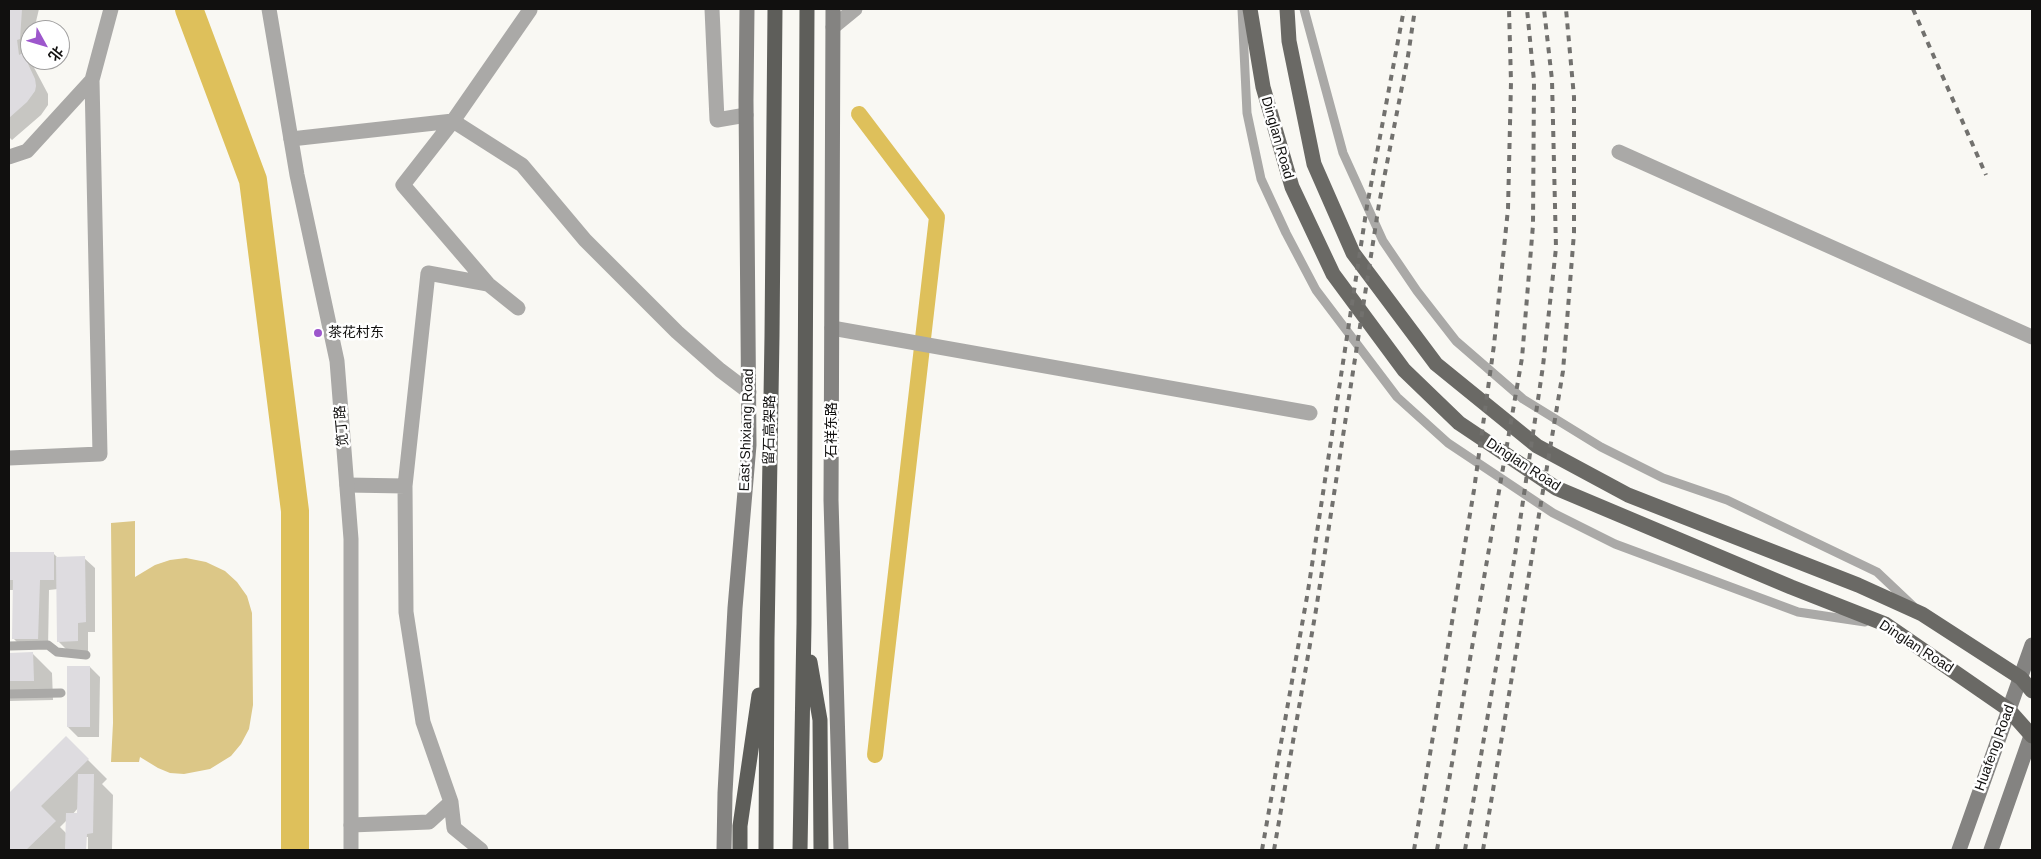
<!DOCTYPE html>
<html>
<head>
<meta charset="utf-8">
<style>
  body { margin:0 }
  #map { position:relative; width:2041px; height:859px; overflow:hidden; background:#f9f8f3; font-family:Arial,"Noto Sans SC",sans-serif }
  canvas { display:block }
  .frame { position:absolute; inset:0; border:10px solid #11100f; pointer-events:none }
  .north { position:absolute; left:20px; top:20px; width:50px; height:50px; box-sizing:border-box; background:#fff; border:1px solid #a09f9f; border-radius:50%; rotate:129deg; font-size:14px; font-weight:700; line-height:20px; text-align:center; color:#11100f }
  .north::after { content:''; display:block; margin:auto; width:18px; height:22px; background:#9d57cc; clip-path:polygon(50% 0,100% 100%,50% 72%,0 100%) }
</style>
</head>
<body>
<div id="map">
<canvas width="2041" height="859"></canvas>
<div class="frame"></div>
<div class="north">北</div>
</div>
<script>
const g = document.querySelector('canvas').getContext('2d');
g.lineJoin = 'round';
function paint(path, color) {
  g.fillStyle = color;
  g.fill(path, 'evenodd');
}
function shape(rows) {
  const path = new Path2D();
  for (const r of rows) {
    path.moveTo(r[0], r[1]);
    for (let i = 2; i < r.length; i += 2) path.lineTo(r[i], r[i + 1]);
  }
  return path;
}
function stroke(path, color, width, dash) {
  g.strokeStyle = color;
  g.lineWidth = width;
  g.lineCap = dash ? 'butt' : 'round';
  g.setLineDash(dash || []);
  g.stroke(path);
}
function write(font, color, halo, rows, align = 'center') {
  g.font = font + ' Arial,"Noto Sans SC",sans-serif';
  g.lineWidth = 5;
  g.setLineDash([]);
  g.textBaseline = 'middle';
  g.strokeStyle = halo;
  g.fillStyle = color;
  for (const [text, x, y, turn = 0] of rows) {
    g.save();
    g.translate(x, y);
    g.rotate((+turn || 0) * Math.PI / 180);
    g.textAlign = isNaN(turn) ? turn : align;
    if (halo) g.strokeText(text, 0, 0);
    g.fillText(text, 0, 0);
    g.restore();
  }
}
paint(shape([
  [135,521,135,577,155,565,170,560,186,558,206,562,225,571,237,582,247,596,252,613,253,705,249,729,241,744,231,756,210,769,184,774,170,773,158,768,140,757,139,762,111,762,113,723,111,523]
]), '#dcc787');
paint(shape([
  [9,9,39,9,34,30,30,30,30,60,48,94,48,105,41,115,12,140,9,137],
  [9,553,53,553,58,558,84,558,95,568,95,632,88,632,88,651,68,651,58,641,58,589,49,590,48,649,24,649,13,638,14,590,9,590],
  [9,654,33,654,52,673,53,700,9,701],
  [90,667,100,677,99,737,78,737,68,727],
  [66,738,107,779,102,784,113,795,112,850,88,850,88,837,86,837,85,850,67,850,67,848,65,850,9,850,9,795],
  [78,808,78,815,72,815],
  [68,819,67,834,60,827]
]), '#0003');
stroke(shape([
  [859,114,937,217,875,755]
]), '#dec05b', 16);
stroke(shape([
  [189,9,253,180,295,511,295,850]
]), '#dec05b', 28);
paint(shape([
  [9,9,22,9,20,39,17,40,19,55,23,53,35,79,36,86,35,91,27,102,9,118],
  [9,552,54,552,54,580,40,580,38,639,12,639,13,580,9,580],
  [85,556,86,622,78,623,78,641,57,642,56,557],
  [33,652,34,681,9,681,9,653],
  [67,666,90,666,90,727,67,727],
  [66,736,89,759,41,806,56,821,26,850,9,850,9,793],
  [78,774,94,774,93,833,87,834,86,850,65,850,66,813,77,813]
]), '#dedce0');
stroke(shape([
  [1242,9,1247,113,1261,179,1286,233,1316,290,1397,397,1448,443,1553,513,1615,544,1798,612,1865,622],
  [1304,9,1343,153,1383,241,1417,291,1456,341,1523,399,1601,447,1663,478,1727,500,1877,572,1913,606],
  [9,646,48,645,57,652,86,655],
  [9,694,61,693]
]), '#aaa9a7', 9);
stroke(shape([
  [712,9,717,120,746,115],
  [833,27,855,9],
  [291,139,453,121,522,165,585,240,677,332,720,370,749,392],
  [1619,152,2032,337],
  [9,157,27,151,92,80],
  [518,308,488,284,403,185,453,121,530,10,528,9],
  [832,328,1310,413],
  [9,458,100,454,92,80,111,9],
  [347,485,405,486,428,273,488,284],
  [451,802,454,828,481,850],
  [351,825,429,822,451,802,423,722,406,612,405,486]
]), '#aaa9a7', 15);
stroke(shape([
  [269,9,297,175,337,361,351,539,351,850]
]), '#aaa9a7', 15);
stroke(shape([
  [833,9,831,500,841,850],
  [724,850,725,793,735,608,749,445,746,100,747,9],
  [1959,850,2032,645],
  [1991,850,2032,733]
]), '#848381', 15);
stroke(shape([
  [1250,9,1263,87,1292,187,1333,274,1404,370,1459,423,1556,488,1791,587,1885,624,2008,709,2032,736],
  [1287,9,1289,41,1314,164,1353,253,1436,364,1537,446,1628,495,1858,585,1922,614,2021,678,2032,691]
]), '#6a6965', 15);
stroke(shape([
  [810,662,820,720,821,850],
  [740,850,740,826,759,695],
  [766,850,767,639,772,336,775,9],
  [800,850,804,624,807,9]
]), '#5e5e5a', 15);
stroke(shape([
  [1913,9,1986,175],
  [1262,850,1308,591,1367,206,1404,9],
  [1274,850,1316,610,1379,204,1408,56,1415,9],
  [1414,850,1474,490,1494,345,1508,209,1511,82,1509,9],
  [1437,850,1522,358,1533,225,1534,81,1527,9],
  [1465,850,1515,555,1543,366,1556,248,1552,80,1544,9],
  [1483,850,1563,371,1574,233,1574,97,1566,9]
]), '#72716e', 4, [6, 6]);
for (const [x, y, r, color] of [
  [318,333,5,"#9d57cc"]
]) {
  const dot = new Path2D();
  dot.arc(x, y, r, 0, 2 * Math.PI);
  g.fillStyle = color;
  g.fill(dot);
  stroke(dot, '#fff', 2);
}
write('14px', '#11100f', '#fff', [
  ["Dinglan Road",1277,138,74],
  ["笕丁路",342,426,-95],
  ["East Shixiang Road",747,430,-88],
  ["留石高架路",770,430,-89],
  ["石祥东路",832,430,-90],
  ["Dinglan Road",1523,465,33],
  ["Dinglan Road",1916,647,33],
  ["Huafeng Road",1995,748,-70]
]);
write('14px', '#11100f', '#fff', [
  ["茶花村东",328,333]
], 'left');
</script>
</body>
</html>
